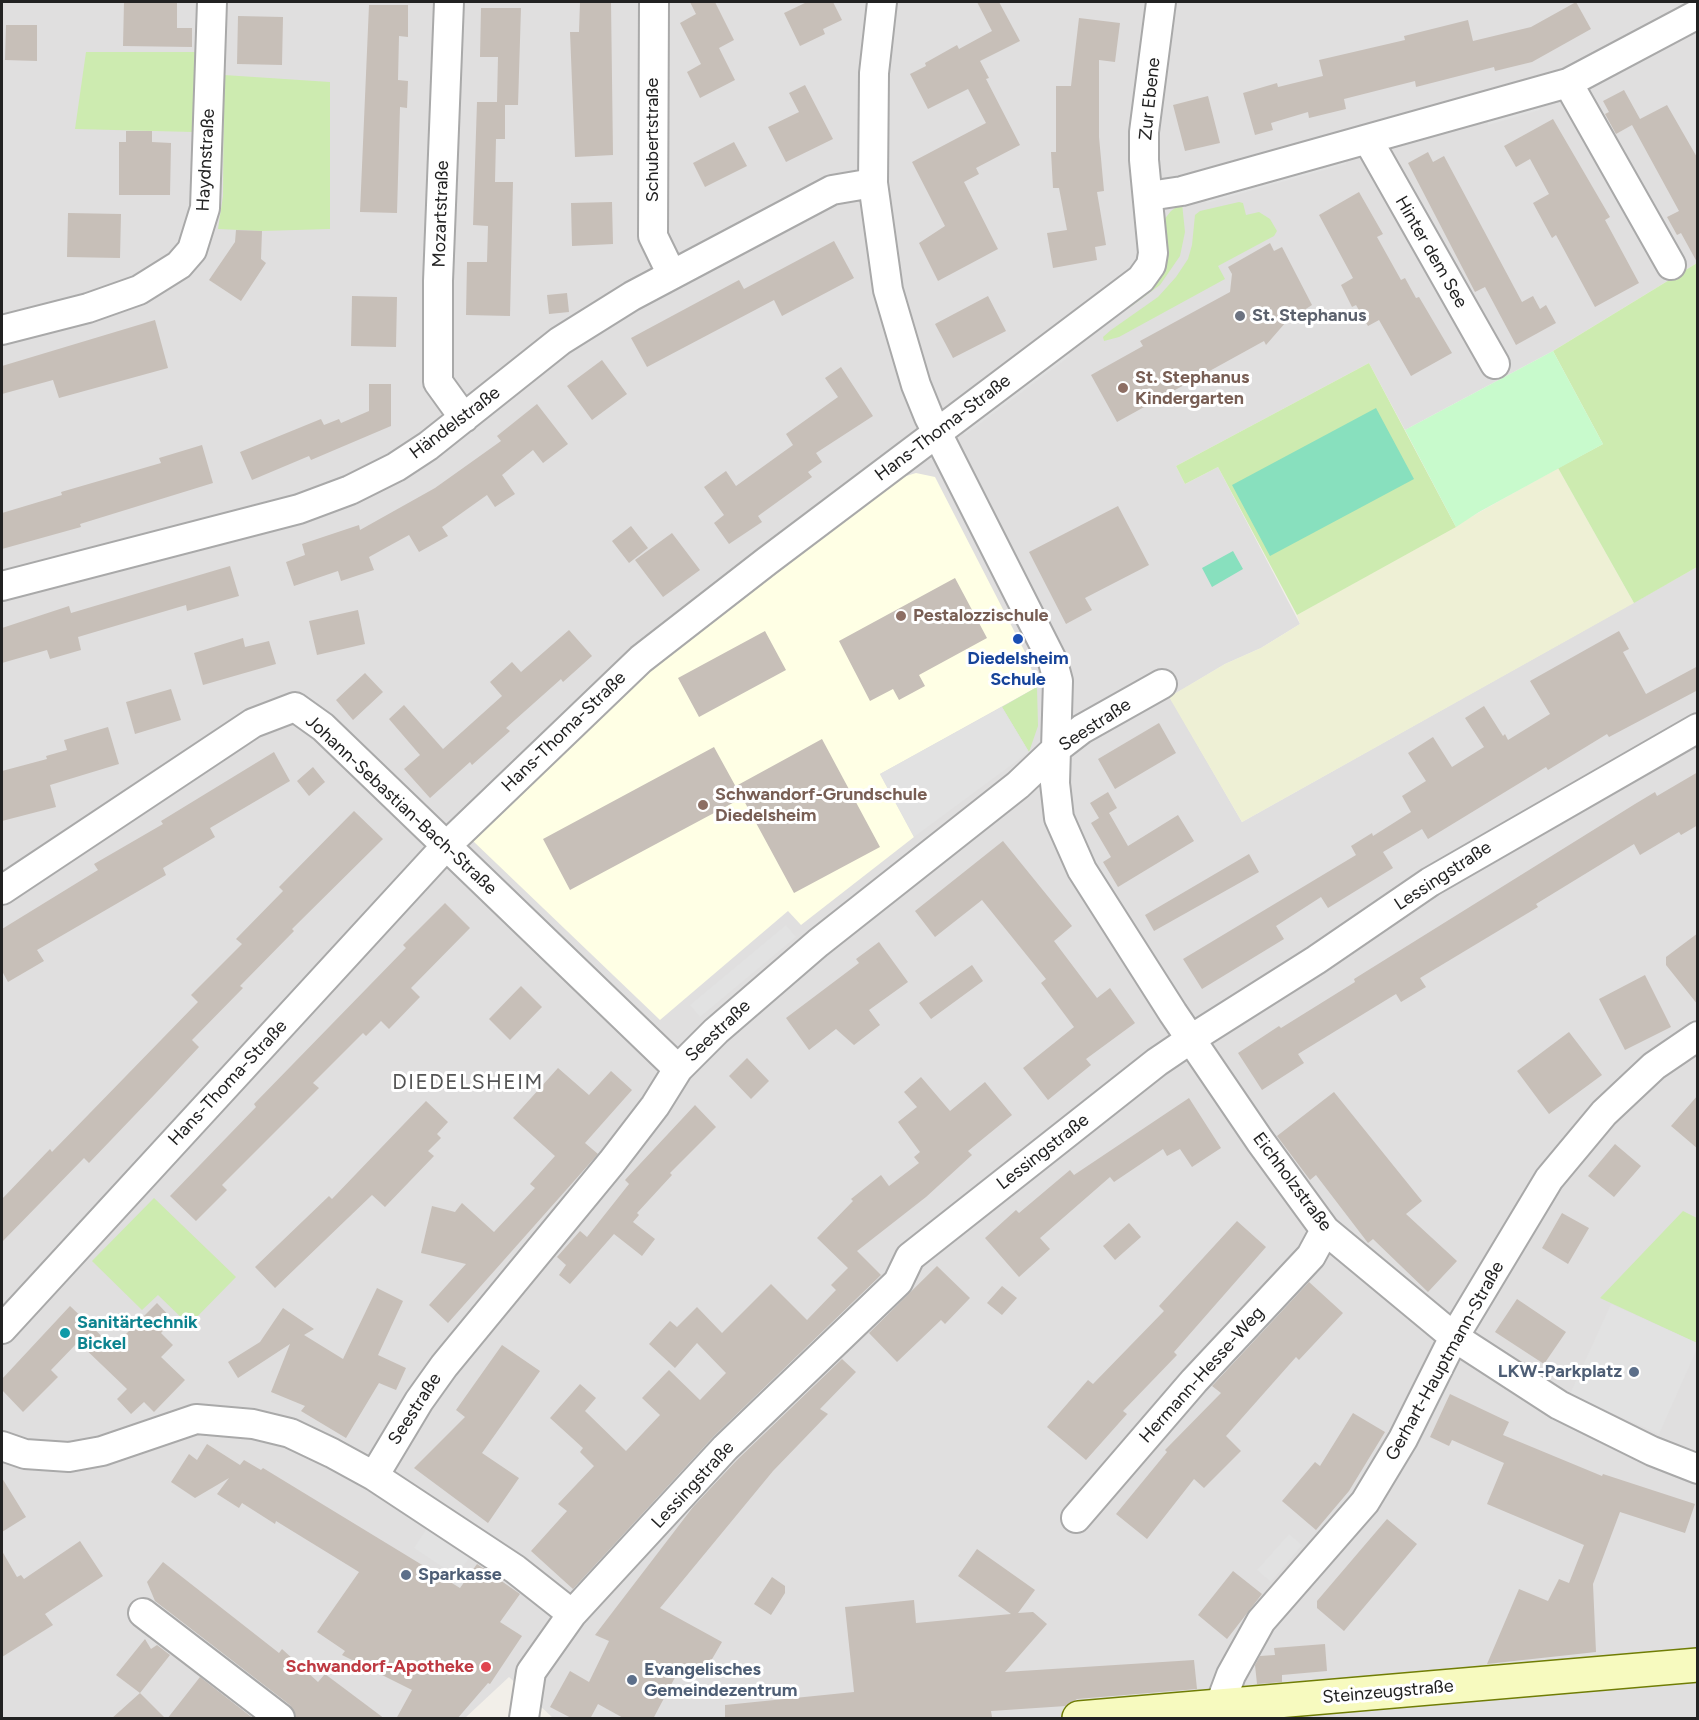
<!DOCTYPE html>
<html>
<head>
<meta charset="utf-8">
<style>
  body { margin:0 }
  #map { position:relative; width:1699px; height:1720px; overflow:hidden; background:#f2efe9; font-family:Figtree,sans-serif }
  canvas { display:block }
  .frame { position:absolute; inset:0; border:3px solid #222; pointer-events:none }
</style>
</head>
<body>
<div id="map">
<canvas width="1699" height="1720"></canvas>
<div class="frame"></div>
</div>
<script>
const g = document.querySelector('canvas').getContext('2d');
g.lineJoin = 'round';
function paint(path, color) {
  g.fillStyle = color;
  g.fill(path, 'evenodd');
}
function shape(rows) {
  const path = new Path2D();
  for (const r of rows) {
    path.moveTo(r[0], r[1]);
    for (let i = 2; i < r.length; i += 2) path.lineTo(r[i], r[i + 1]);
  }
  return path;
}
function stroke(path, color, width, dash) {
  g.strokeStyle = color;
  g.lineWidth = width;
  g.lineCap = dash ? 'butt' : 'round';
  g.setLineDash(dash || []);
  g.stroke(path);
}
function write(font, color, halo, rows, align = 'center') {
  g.font = font + ' Figtree,sans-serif';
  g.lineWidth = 6;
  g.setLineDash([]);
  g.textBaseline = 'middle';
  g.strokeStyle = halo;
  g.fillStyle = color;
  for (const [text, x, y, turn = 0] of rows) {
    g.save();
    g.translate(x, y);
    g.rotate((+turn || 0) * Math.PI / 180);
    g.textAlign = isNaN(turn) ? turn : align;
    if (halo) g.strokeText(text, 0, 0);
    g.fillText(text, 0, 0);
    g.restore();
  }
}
paint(shape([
  [2,2,1697,2,1697,263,1553,351,1405,430,1369,363,1176,466,1185,484,1218,467,1300,624,1261,648,1225,664,1170,697,1242,822,1697,567,1697,1718,553,1718,509,1677,465,1718,2,1718]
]), '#e0dfdf');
paint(shape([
  [916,473,935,477,1028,658,1037,687,880,774,914,837,801,925,788,911,660,1020,473,841,650,670,903,477]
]), '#ffffe5');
paint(shape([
  [1558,468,1634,603,1242,822,1169,697,1225,664,1261,648,1300,624,1297,615]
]), '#eef0d5');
paint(shape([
  [86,52,195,52,193,132,75,129],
  [224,75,330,82,330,229,262,231,218,229,223,196],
  [1239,202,1243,203,1246,215,1259,212,1270,219,1277,231,1274,236,1218,266,1225,279,1119,337,1104,341,1103,337,1111,330,1158,297,1176,277,1188,259,1192,245,1195,215,1200,211],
  [1182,203,1185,232,1180,256,1160,285,1129,308,1126,305,1163,221,1171,211],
  [1697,263,1697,567,1634,603,1558,468,1603,444,1553,351],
  [1369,363,1456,527,1297,615,1218,467,1185,484,1176,466],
  [1037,687,1038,726,1029,752,1002,707],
  [154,1198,236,1277,189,1325,158,1295,142,1310,92,1261],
  [1683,1211,1697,1218,1697,1343,1600,1298]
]), '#cdebb0');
paint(shape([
  [1553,351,1603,444,1479,512,1456,527,1405,430]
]), '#c8facc');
paint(shape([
  [1376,408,1414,479,1270,556,1232,485],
  [1233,551,1243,569,1212,587,1202,568]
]), '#88e0be');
paint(shape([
  [1538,102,1540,110,1488,125,1486,116],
  [1344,156,1346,164,1207,203,1204,195],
  [1065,350,1070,356,965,435,960,428],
  [1002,707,1029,752,914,837,880,774],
  [786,925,796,937,700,1017,690,1005],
  [1611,1304,1697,1343,1697,1349,1659,1434,1570,1394],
  [427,1528,470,1557,456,1576,414,1548],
  [1289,1534,1302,1545,1271,1582,1257,1570]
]), '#e2e2e2');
paint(shape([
  [124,2,177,2,177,28,192,28,192,47,123,46],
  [580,2,611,2,613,155,575,157,570,32,579,32],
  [690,2,715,2,734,40,719,48,735,80,700,98,687,72,701,64,680,23,696,14],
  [807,2,833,2,842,20,823,29,825,34,800,46,784,13],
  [977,2,999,2,1020,41,980,61,989,78,986,79,1020,145,976,168,979,174,964,182,998,249,938,281,919,243,945,226,912,162,986,123,968,89,928,109,910,74,926,66,925,63,957,45,959,49,992,31],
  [1576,2,1591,29,1532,62,1495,71,1494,67,1416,87,1415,81,1344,99,1346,109,1309,118,1308,112,1271,123,1273,130,1255,135,1243,93,1277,83,1278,87,1323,76,1319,60,1405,40,1404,36,1468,20,1473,41,1531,27],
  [369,5,408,5,408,37,399,36,398,80,408,81,407,108,400,107,397,213,360,212],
  [481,8,521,8,518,105,505,105,505,139,496,139,495,182,513,182,510,316,466,315,467,262,487,262,488,226,473,225,477,102,497,102,498,57,480,57],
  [238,16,283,17,282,65,237,64],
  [1079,18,1120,23,1115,62,1099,60,1099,137,1104,191,1097,192,1106,245,1095,247,1097,260,1053,268,1047,233,1067,230,1059,188,1053,188,1051,152,1056,152,1056,86,1071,86],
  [6,25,37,25,37,61,5,60],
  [805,85,833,139,786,162,768,127,799,112,789,93],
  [1624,90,1640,119,1667,105,1698,159,1698,264,1681,233,1677,235,1667,217,1679,211,1632,125,1616,134,1605,114,1609,112,1603,101],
  [1208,96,1220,143,1185,151,1173,105],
  [1553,119,1610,217,1605,220,1639,283,1595,307,1556,235,1552,238,1533,203,1549,194,1530,159,1516,167,1504,146],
  [126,131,152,131,152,142,171,143,170,195,119,195,119,142,126,142],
  [734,142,747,166,705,187,693,163],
  [1428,152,1433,162,1444,156,1522,302,1533,296,1540,309,1546,305,1556,323,1516,345,1485,287,1475,292,1408,163],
  [1359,192,1383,234,1377,237,1401,280,1405,278,1416,298,1419,297,1452,353,1411,376,1379,320,1368,326,1356,305,1352,307,1341,285,1353,278,1319,215],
  [612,202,613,244,572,246,571,203],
  [68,213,121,214,120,258,67,257],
  [236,230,262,231,261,259,266,263,241,301,209,280,235,242],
  [834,241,854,278,782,316,774,300,647,367,631,338,739,280,744,289],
  [1270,243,1274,251,1282,247,1312,305,1286,322,1266,345,1264,341,1117,422,1091,375,1143,346,1140,341,1230,292,1232,274,1228,267],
  [567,293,569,312,549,314,547,295],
  [352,296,397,297,396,347,351,346],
  [988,296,1006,331,953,358,935,324],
  [155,320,168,368,59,398,53,380,2,394,2,366],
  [602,360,627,394,592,420,567,386],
  [841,367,873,416,816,453,822,462,808,472,812,477,758,516,762,522,729,544,714,523,724,515,704,487,726,471,736,486,793,445,786,434,838,397,825,378],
  [369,384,391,384,391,426,311,460,309,456,252,480,240,452,321,419,324,425,339,419,341,423,369,411],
  [537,404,568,444,543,463,533,450,502,475,515,494,495,507,487,495,442,527,448,536,419,552,409,535,369,557,374,570,341,581,338,571,294,586,286,562,305,555,302,544,359,525,360,530,435,488,501,441,497,436],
  [202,445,213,483,80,524,81,527,2,549,2,513,62,495,61,492,161,463,159,458],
  [1118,506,1149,565,1085,598,1092,610,1066,624,1029,552],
  [631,526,648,548,629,563,612,541],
  [672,533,700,570,663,597,635,560],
  [230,566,239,596,187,611,186,605,78,637,81,650,50,659,47,650,2,663,2,628,69,606,71,613],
  [955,578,987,638,919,675,925,686,899,700,893,689,870,701,839,641],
  [358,610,365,644,317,655,309,621],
  [569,630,592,656,563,682,561,679,506,728,510,731,472,765,470,762,430,798,404,769,420,755,389,719,404,705,443,749,502,696,490,682,512,662,521,672],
  [765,631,786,670,699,717,678,678],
  [1619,631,1629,649,1623,652,1646,694,1698,666,1698,690,1609,737,1607,734,1548,770,1546,767,1428,839,1422,829,1383,852,1393,868,1328,908,1321,897,1276,926,1284,939,1202,989,1183,959,1356,855,1351,846,1372,833,1373,836,1411,812,1402,796,1426,781,1408,753,1433,737,1452,767,1484,747,1465,718,1484,706,1503,736,1505,734,1508,740,1550,714,1530,681],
  [243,638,245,647,269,641,276,664,203,685,194,653],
  [365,673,383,692,353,720,336,700],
  [171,689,181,720,135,734,126,702],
  [1159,723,1176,753,1115,789,1098,759],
  [108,727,119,764,50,785,56,807,2,821,2,771,47,759,46,756,67,750,64,740],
  [822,739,880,847,794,893,736,786],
  [714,747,742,798,570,890,543,839],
  [274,752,290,781,210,828,215,837,163,868,166,875,37,950,44,961,8,982,2,971,2,929,98,870,94,864,163,824,161,821],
  [313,767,325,782,309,796,297,781],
  [1698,772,1698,825,1681,835,1679,832,1640,855,1634,844,1536,904,1538,907,1420,978,1426,987,1401,1002,1396,994,1298,1054,1304,1063,1262,1090,1238,1053,1279,1026,1281,1028,1355,982,1354,979,1635,804,1655,792,1657,796],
  [1108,792,1117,808,1109,813,1128,846,1178,815,1194,841,1118,887,1103,862,1111,857,1091,823,1099,818,1090,803],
  [354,811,383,839,292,929,294,931,240,986,243,988,192,1040,199,1047,155,1094,89,1163,84,1158,2,1242,2,1199,50,1149,52,1152,198,1002,191,995,242,944,236,939,283,891,279,887],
  [1003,841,1072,926,1054,941,1097,998,1110,988,1135,1023,1086,1059,1091,1065,1048,1100,1023,1068,1074,1027,1041,983,1046,979,982,900,935,937,915,911],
  [1249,854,1259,872,1154,931,1145,915],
  [445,903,470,928,411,988,420,997,389,1029,381,1021,366,1036,363,1033,313,1083,319,1088,222,1185,227,1190,196,1221,170,1196,256,1107,254,1104,406,948,403,945],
  [1698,933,1698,1005,1666,965,1666,957],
  [879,942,908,982,869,1010,880,1025,854,1045,836,1029,809,1050,786,1018,859,963,856,959],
  [972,965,983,981,931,1019,919,1003],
  [1645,975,1671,1027,1625,1050,1599,999],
  [521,986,542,1007,510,1040,489,1019],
  [1569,1032,1602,1075,1549,1114,1517,1071],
  [747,1058,769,1081,751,1099,729,1076],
  [558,1068,589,1095,611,1071,632,1090,585,1143,598,1154,448,1323,429,1305,466,1264,421,1253,432,1206,455,1212,462,1203,494,1232,535,1188,530,1184,555,1156,513,1118],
  [921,1077,950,1111,985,1082,1012,1115,968,1151,972,1155,926,1197,857,1251,881,1275,714,1436,573,1589,531,1551,567,1511,558,1504,594,1466,580,1452,583,1448,550,1418,580,1384,596,1398,585,1411,626,1451,660,1415,642,1398,669,1370,700,1400,726,1373,697,1343,675,1368,649,1344,670,1321,677,1327,697,1307,722,1333,771,1284,807,1320,836,1290,831,1285,848,1268,817,1238,853,1201,851,1199,881,1175,889,1186,919,1163,914,1157,920,1152,898,1122,917,1107,904,1092],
  [1334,1092,1422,1201,1406,1214,1457,1261,1428,1292,1373,1239,1368,1243,1316,1175,1310,1180,1277,1136],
  [1698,1095,1698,1149,1671,1126],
  [1189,1098,1221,1148,1192,1167,1180,1149,1167,1156,1163,1149,1114,1182,1110,1177,1040,1238,1050,1249,1019,1277,985,1238,1016,1210,1019,1213,1070,1170,1074,1175],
  [426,1101,448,1122,437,1134,441,1138,428,1151,434,1156,385,1207,372,1195,275,1288,255,1267,329,1196,332,1199],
  [695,1105,716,1127,670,1173,672,1175,637,1213,639,1215,633,1222,655,1239,642,1256,614,1234,570,1284,559,1275,566,1265,557,1257,580,1231,587,1237,629,1184,625,1180],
  [1615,1144,1641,1166,1614,1197,1588,1176],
  [1562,1213,1589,1228,1568,1264,1542,1248],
  [1237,1221,1266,1247,1174,1352,1177,1355,1123,1411,1127,1414,1086,1460,1047,1427,1088,1380,1093,1384,1164,1311,1159,1306],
  [1129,1223,1141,1237,1115,1260,1103,1246],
  [937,1266,970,1298,945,1324,941,1320,897,1362,869,1333],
  [1309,1282,1343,1313,1299,1360,1296,1357,1226,1436,1241,1451,1204,1488,1194,1479,1147,1539,1116,1514,1167,1452,1165,1450,1221,1393,1212,1386],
  [1002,1286,1017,1298,1002,1315,987,1303],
  [377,1288,403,1301,378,1355,406,1368,396,1390,379,1383,346,1438,301,1411,305,1406,271,1392,290,1344,238,1378,228,1362,260,1342,283,1308,314,1329,304,1335,343,1359],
  [1517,1299,1566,1332,1544,1364,1495,1332],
  [157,1303,173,1320,161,1333,173,1345,161,1357,185,1380,154,1412,144,1402,131,1414,117,1399,127,1389,78,1342,51,1370,58,1377,23,1412,2,1390,2,1379,70,1306,113,1347],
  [502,1345,540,1371,482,1453,519,1478,488,1523,414,1468,465,1417,456,1410],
  [842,1359,856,1372,820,1409,828,1414,773,1471,660,1608,722,1642,701,1678,681,1666,653,1719,625,1719,598,1704,590,1719,573,1719,550,1707,570,1671,589,1682,609,1641,595,1635,693,1507,737,1460],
  [1450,1394,1509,1422,1503,1435,1602,1476,1603,1474,1695,1504,1685,1533,1620,1512,1593,1584,1596,1652,1487,1664,1519,1589,1548,1601,1559,1579,1569,1583,1584,1545,1487,1504,1504,1463,1452,1440,1449,1446,1430,1437],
  [1353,1413,1385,1432,1349,1491,1316,1530,1282,1501,1315,1462,1320,1466],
  [207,1444,240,1465,244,1460,261,1470,263,1468,460,1588,477,1564,520,1594,500,1622,522,1636,490,1684,488,1683,457,1719,396,1719,412,1690,342,1655,345,1651,317,1632,359,1572,276,1521,275,1524,242,1503,239,1508,217,1494,229,1478,195,1498,171,1482,189,1454,197,1460],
  [2,1478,26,1517,2,1532],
  [1387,1519,1417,1544,1344,1631,1317,1608,1317,1601],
  [80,1541,103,1576,45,1614,53,1625,2,1657,2,1551,17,1577,21,1575,24,1579],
  [977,1549,1035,1590,1018,1613,1033,1612,1047,1624,1005,1672,1194,1660,1197,1689,1077,1699,1066,1706,991,1711,992,1717,976,1719,725,1719,725,1705,854,1692,845,1607,914,1600,916,1623,1011,1614,958,1576],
  [163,1562,279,1653,282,1649,318,1682,325,1674,385,1719,296,1719,290,1705,155,1601,147,1582],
  [1233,1571,1262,1594,1227,1639,1198,1615],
  [772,1577,785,1586,785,1593,771,1615,754,1604],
  [145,1639,151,1649,157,1645,170,1655,140,1693,116,1675],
  [1325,1644,1327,1671,1282,1675,1282,1682,1257,1684,1255,1665,1260,1656,1275,1655,1274,1648],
  [200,1677,254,1719,167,1719],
  [140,1693,166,1719,111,1719]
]), '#c7bfb8');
const street = shape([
  [449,2,438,281,438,382,464,418],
  [654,2,653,236,671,273],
  [882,2,874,73,873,183,888,290,916,385,929,417,1053,662,1058,681,1055,783,1059,818,1082,870,1173,1013,1260,1141,1325,1230,1454,1337,1559,1405,1652,1451,1698,1469],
  [1568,83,1671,265],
  [1368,140,1495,364],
  [1149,196,1182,191,1568,83,1698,14],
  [2,330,88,308,139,290,179,265,192,250,205,208,212,2],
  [2,586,299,509,350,490,396,467,428,446,560,341,632,296,832,190,873,183],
  [2,890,253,723,295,707,323,727,678,1069],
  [2,1329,446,846,641,659,767,561,1141,279,1151,265,1153,253,1144,160,1144,132,1161,2],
  [2,1446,25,1454,69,1457,102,1451,196,1419,253,1424,290,1433,332,1453,374,1476,515,1569,572,1614],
  [374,1476,419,1401,444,1366,612,1162,655,1106,678,1069,716,1031,818,943,1018,785,1056,749,1082,729,1162,684],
  [1076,1518,1194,1381,1311,1256,1325,1230],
  [143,1613,280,1718],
  [1219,1707,1231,1675,1261,1621,1365,1502,1403,1439,1454,1337,1549,1179,1604,1113,1654,1066,1698,1036],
  [524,1718,531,1672,572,1614,725,1448,898,1282,910,1257,1157,1062,1191,1039,1316,960,1430,882,1698,728]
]);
const secondary = shape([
  [1079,1718,1698,1665]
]);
stroke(street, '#a9a9a9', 32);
stroke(secondary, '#707d05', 36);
stroke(street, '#fff', 28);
stroke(secondary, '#f7fabf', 33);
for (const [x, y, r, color] of [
  [1240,316,6,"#6b7280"],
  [1123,388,6,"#8d6e63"],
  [901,616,6,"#8d6e63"],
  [1018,639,6,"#1a4fb4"],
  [703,805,6,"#8d6e63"],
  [65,1333,6,"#0f9aa8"],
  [1634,1372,6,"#5c6f8a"],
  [406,1575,6,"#5c6f8a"],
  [486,1667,6,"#e0444e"],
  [632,1680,6,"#5c6f8a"]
]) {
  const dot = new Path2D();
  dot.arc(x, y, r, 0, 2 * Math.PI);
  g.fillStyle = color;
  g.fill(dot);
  stroke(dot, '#fff', 2);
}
write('18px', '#222', '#fff', [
  ["Zur Ebene",1150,99,-84],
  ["Schubertstraße",653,140,-90],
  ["Haydnstraße",206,160,-87],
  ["Mozartstraße",441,214,-88],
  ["Hinter dem See",1431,252,60],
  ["Händelstraße",455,423,-37],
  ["Hans-Thoma-Straße",943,428,-37],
  ["Seestraße",1095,725,-33],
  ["Hans-Thoma-Straße",564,732,-44],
  ["Johann-Sebastian-Bach-Straße",401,805,43],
  ["Lessingstraße",1443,876,-33],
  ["Seestraße",718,1031,-43],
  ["Hans-Thoma-Straße",228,1083,-47],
  ["Lessingstraße",1043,1152,-38],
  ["Eichholzstraße",1292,1182,53],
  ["Gerhart-Hauptmann-Straße",1445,1361,-61],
  ["Hermann-Hesse-Weg",1202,1375,-48],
  ["Seestraße",415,1409,-57],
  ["Lessingstraße",693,1485,-47],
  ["Steinzeugstraße",1388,1692,-5]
]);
write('bold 18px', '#5b616d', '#fff', [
  ["St. Stephanus",1252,316]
], 'left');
write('bold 18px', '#785e54', '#fff', [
  ["St. Stephanus",1135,378],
  ["Kindergarten",1135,399],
  ["Pestalozzischule",913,616],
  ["Schwandorf-Grundschule",715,795],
  ["Diedelsheim",715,816]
], 'left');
write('bold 18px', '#164399', '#fff', [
  ["Diedelsheim",1018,659],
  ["Schule",1018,680]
]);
write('bold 18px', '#0d838f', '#fff', [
  ["Sanitärtechnik",77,1323],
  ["Bickel",77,1344]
], 'left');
write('bold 18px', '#4e5e75', '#fff', [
  ["LKW-Parkplatz",1622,1372,"right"],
  ["Sparkasse",418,1575],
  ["Evangelisches",644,1670],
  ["Gemeindezentrum",644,1691]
], 'left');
write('bold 18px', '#be3a42', '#fff', [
  ["Schwandorf-Apotheke",474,1667]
], 'right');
g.letterSpacing = '1.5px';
write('21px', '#555', '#fff', [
  ["DIEDELSHEIM",468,1083]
]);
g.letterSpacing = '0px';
</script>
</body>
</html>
